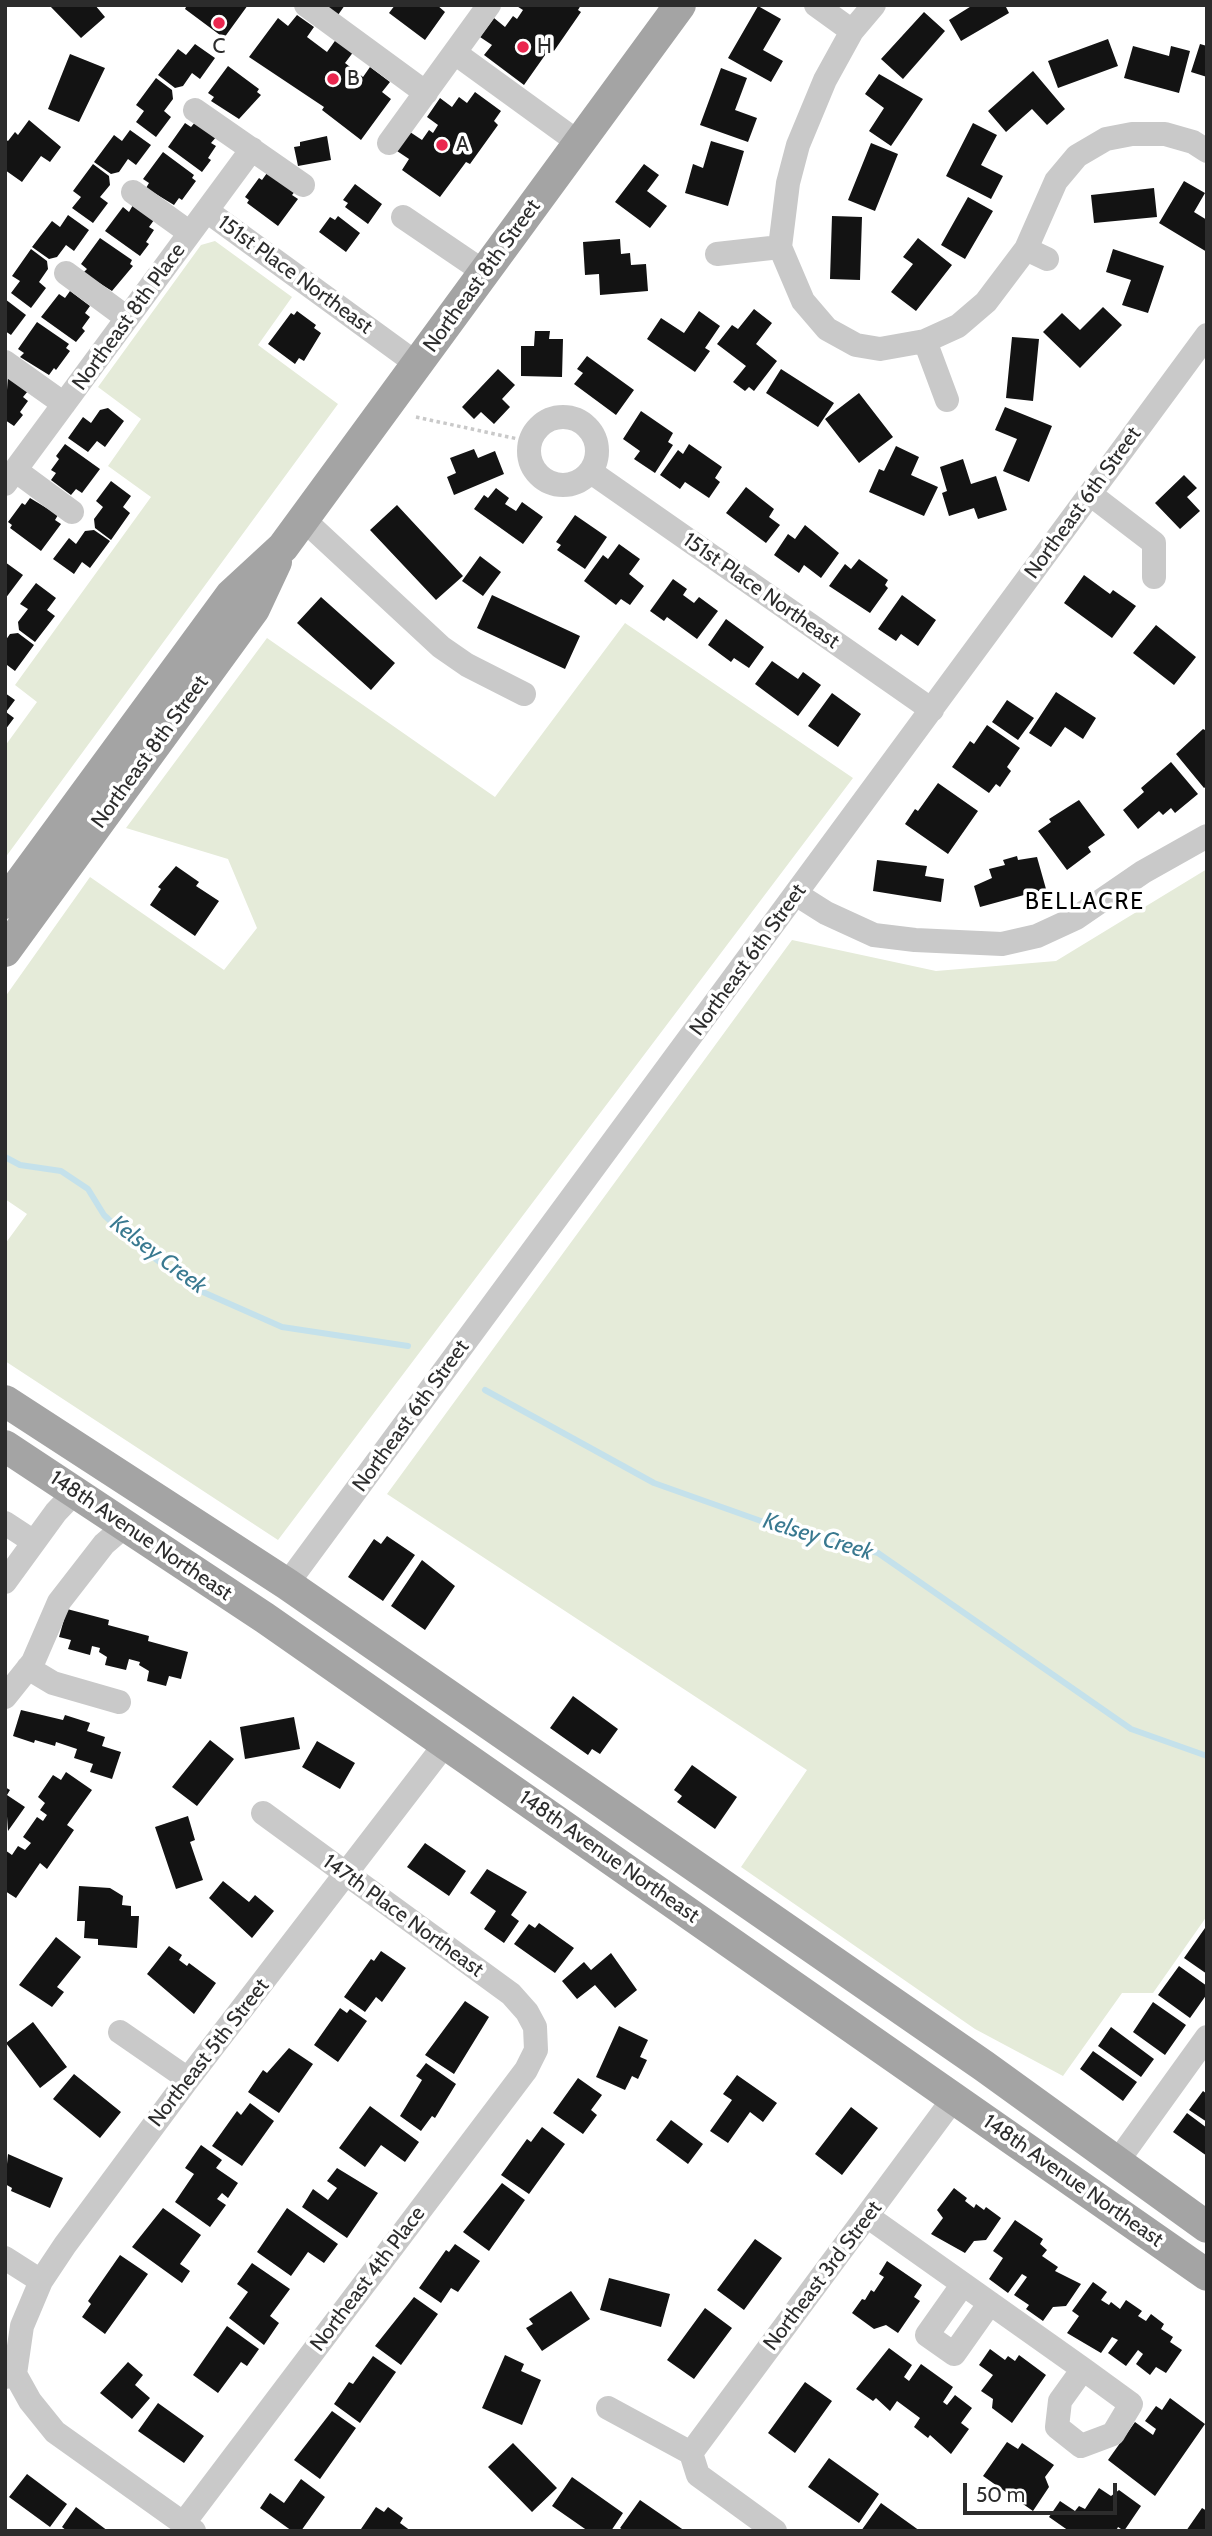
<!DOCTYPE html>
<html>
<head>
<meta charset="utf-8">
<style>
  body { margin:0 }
  #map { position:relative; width:1212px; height:2536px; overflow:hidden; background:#fff; font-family:Cabin,sans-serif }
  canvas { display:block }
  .frame { position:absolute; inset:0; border:7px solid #2c2c2c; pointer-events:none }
  .scale { position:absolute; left:963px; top:2483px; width:154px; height:32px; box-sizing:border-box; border:4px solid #2c2c2c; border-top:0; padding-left:9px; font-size:21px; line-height:24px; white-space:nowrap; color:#2c2c2c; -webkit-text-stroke:5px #fff; paint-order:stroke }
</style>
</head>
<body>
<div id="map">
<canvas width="1212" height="2536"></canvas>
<div class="frame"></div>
<div class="scale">50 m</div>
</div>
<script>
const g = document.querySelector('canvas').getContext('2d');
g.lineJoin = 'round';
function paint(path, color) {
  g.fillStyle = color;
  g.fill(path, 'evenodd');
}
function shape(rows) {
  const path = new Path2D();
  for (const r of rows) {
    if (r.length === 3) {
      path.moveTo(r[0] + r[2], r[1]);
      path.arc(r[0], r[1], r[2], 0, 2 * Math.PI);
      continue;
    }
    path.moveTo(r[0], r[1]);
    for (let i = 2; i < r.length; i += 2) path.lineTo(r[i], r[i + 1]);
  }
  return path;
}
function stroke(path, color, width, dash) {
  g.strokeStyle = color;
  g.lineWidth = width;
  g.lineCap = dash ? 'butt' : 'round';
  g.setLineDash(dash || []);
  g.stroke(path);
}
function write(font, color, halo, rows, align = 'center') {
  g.font = font + ' Cabin,sans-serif';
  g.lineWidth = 7;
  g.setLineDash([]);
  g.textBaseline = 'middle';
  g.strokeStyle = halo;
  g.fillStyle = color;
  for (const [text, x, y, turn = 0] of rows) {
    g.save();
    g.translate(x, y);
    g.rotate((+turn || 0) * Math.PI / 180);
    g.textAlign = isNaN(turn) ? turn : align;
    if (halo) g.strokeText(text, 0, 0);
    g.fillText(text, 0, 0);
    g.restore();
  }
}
paint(shape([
  [215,241,292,297,258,345,338,404,5,858,5,746,37,702,15,685,151,497,108,466,141,419,98,387,201,245],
  [625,623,853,778,278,1540,5,1361,5,1244,27,1214,5,1199,5,997,90,877,224,970,257,928,228,859,126,828,267,638,495,797],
  [1207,869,1207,1916,1153,1993,1122,1993,1063,2076,975,2029,741,1867,807,1770,387,1494,792,940,936,971,1056,961]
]), '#e5ebd9');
stroke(shape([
  [5,1157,20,1165,61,1171,88,1189,104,1215,133,1242,196,1289,282,1327,408,1346],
  [485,1390,654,1483,761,1521,878,1553,1131,1729,1207,1756]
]), '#c4e1eb', 6);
paint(shape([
  [49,5,95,5,105,17,81,38],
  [187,5,248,5,224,38,185,9],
  [318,5,345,5,338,15],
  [395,5,437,5,445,12,425,40,389,13],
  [515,5,581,5,578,10,581,12,554,51,550,48,524,85,484,55,492,45,480,37,494,18,505,27,513,16,517,19,523,10],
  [973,5,1005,5,1009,13,961,41,949,20],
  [758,6,781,19,763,50,783,61,771,82,728,58],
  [924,12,945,31,903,79,881,59],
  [297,15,314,27,307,37,327,52,337,38,354,51,345,63,363,77,370,67,390,82,382,92,391,99,361,140,322,110,324,107,249,57,278,18,288,26],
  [1108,39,1118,66,1058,88,1048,61],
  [195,44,215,58,200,79,192,73,183,86,175,88,158,75,178,49,186,55],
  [1200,44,1207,46,1207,77,1191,72],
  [1133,46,1169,56,1171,46,1190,51,1179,93,1124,78],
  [70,54,105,68,79,122,48,109],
  [228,66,259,89,257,92,261,95,239,119,211,101,214,97,208,93],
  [721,68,747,78,735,110,757,118,748,142,700,125],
  [1033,71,1065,109,1047,125,1032,109,1006,132,988,111],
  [879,74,923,99,891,146,869,131,884,108,865,94],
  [156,78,172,90,173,99,164,111,171,117,156,137,136,122,144,111,136,105],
  [475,92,501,111,494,121,498,125,470,164,466,162,440,197,402,170,409,159,397,151,410,132,422,140,429,130,433,133,438,125,427,117,440,98,452,107,459,97,467,103],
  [29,120,61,147,50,162,41,156,22,182,5,170,5,139,8,141,15,132,18,135],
  [196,121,217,136,211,143,216,146,208,158,211,160,202,172,168,147,185,123,191,127],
  [973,123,997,135,981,165,1003,176,991,199,946,176],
  [130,130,151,145,136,165,128,159,119,172,111,174,94,162,114,135,122,141],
  [327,136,331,160,298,166,294,147,300,146,300,142],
  [711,141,744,151,728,206,685,193,693,164,703,168],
  [871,143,898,154,875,211,848,200],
  [163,152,194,175,192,178,196,181,182,200,179,198,174,205,146,188,149,183,143,179],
  [93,164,109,176,110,185,100,197,108,203,93,223,72,208,81,197,73,191],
  [644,164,659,175,647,191,667,206,650,228,615,202],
  [267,173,296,190,292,195,298,199,278,226,247,203,249,200,245,197,259,178,262,180],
  [1184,181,1205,193,1194,212,1207,220,1207,252,1159,223],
  [355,184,382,204,368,224,345,207,348,203,343,200],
  [1154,188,1157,217,1094,223,1091,195],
  [968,197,993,211,965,259,941,245],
  [133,205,154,220,149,227,154,230,146,242,149,244,140,256,105,231,123,207,129,212],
  [68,215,89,230,74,251,66,245,57,257,49,259,32,247,52,221,60,227],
  [338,216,360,233,346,252,319,232,330,217,335,220],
  [832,216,862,217,860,280,830,279],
  [100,238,132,260,130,264,133,266,112,291,83,273,87,269,81,264],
  [918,238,952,265,916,311,891,292,913,264,903,257],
  [620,239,621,254,630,253,631,265,646,264,648,291,600,295,599,274,585,275,583,242],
  [31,249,47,261,48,269,39,282,46,288,31,308,11,293,20,281,12,276],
  [1113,249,1164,266,1148,313,1122,305,1131,280,1106,272],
  [70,291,90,306,85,313,90,317,82,328,85,331,76,342,41,317,59,294,65,298],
  [5,299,26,315,11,335,5,331],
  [1103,307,1122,325,1080,368,1043,332,1062,313,1080,330],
  [754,309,772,323,756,344,777,361,754,391,749,387,745,391,733,382,746,366,717,344,732,325,738,329],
  [297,311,316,325,314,328,321,333,304,361,299,358,295,364,268,344,291,313,294,315],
  [699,311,720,326,705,348,710,351,695,372,647,339,661,318,684,333],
  [37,322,69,344,66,348,70,351,56,370,54,368,49,375,20,357,24,353,18,349],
  [535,331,550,331,549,339,563,339,562,377,521,376,521,346,534,346],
  [1012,337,1039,339,1033,401,1006,398],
  [587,356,634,390,616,415,574,384,583,373,577,369],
  [498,369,515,385,502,399,510,407,494,424,481,412,474,419,462,407],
  [781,369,834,403,818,427,766,393],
  [8,375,28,391,23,397,28,401,20,412,23,415,14,426,5,420],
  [859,393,893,437,859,463,825,419],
  [1005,407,1052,426,1029,482,1003,471,1017,439,995,430],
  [108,408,124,421,105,447,97,441,88,452,68,438,83,417,91,423,100,410],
  [641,411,673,433,668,442,673,445,655,473,634,459,640,451,623,439],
  [65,444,100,469,82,493,76,489,71,495,51,480,56,473,51,470,59,459,56,456],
  [689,444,722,467,715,478,720,482,709,498,685,482,680,489,660,475,678,450,683,454],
  [896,446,919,457,911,475,938,487,924,516,869,492,879,469,884,471],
  [474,449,478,458,495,451,504,474,454,495,447,477,456,473,450,458],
  [963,459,971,484,996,476,1007,510,978,519,974,508,949,516,942,493,947,491,940,467],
  [1184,475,1197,488,1187,497,1200,511,1180,529,1155,503],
  [111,481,131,496,123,507,130,513,111,540,95,528,94,519,103,507,96,501],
  [746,487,774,509,769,517,780,525,766,543,726,513],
  [496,488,509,498,505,504,516,511,522,502,543,517,523,544,474,509,484,495,488,498],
  [30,498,58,515,55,520,61,524,41,551,10,528,12,525,8,522,22,503,25,505],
  [397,505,463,576,436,600,370,530],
  [575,515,607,537,585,569,557,550,561,545,556,542],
  [805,525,839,553,821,578,804,565,799,573,774,555,788,534,795,539],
  [94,530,110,541,90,568,82,562,74,574,53,559,69,538,76,544,85,531],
  [619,544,640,559,629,574,644,586,630,605,621,599,616,605,584,581,603,555,608,559],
  [480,556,501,572,483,596,462,581],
  [859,559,888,580,885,585,888,588,870,613,829,586,845,564,851,569],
  [5,562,23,575,5,599],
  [1084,575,1110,594,1113,590,1136,606,1112,638,1064,603],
  [673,579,687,589,683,595,694,603,699,597,718,611,697,639,667,617,664,621,650,611],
  [36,583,56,598,47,610,55,616,35,642,19,630,18,622,28,609,20,604],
  [492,595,580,636,565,669,477,628],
  [902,595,936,620,918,646,901,634,896,641,878,629],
  [321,597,395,663,371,690,297,623],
  [726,619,764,647,749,668,734,658,731,662,708,645],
  [1156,625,1196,657,1174,685,1133,653],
  [18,633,34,645,15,671,7,665,5,668,5,641,10,634],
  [772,661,798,679,803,672,821,685,798,716,755,684],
  [1056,692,1096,718,1083,739,1065,727,1051,747,1029,733],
  [5,693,15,700,6,712,14,718,5,730],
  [832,693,861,714,838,747,808,726],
  [1007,700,1034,718,1018,740,992,722],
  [987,725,1020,748,1007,767,1011,771,1000,787,996,784,989,793,952,767,970,741,974,744],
  [1203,729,1207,731,1207,786,1204,788,1176,754],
  [1171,762,1198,794,1175,813,1171,808,1163,815,1159,811,1138,829,1123,810,1144,792,1141,788],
  [938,783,978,811,948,854,905,824,915,809,918,811],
  [1079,800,1105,835,1088,847,1091,852,1067,870,1038,831,1051,822,1049,819],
  [1017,856,1018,860,1037,857,1046,889,980,907,974,886,992,878,989,869,1005,865,1003,860],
  [877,860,927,866,925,876,944,879,941,902,873,891],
  [176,866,199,882,196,886,219,901,195,936,150,905,161,889,158,887],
  [387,1536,415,1555,383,1601,348,1577,374,1539,381,1544],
  [422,1560,455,1586,425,1630,391,1606],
  [67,1609,109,1620,108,1625,149,1636,148,1641,188,1652,181,1679,169,1676,166,1686,147,1681,149,1671,139,1665,140,1662,129,1659,126,1670,105,1665,107,1657,99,1652,100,1648,92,1646,90,1655,68,1649,71,1640,59,1637],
  [573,1696,618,1729,600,1754,592,1749,588,1755,550,1728],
  [21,1710,63,1720,65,1715,90,1723,87,1731,105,1737,102,1746,121,1752,112,1779,90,1772,93,1764,74,1758,77,1749,56,1742,55,1746,35,1740,34,1743,13,1736],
  [294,1717,300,1749,245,1759,240,1727],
  [210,1740,234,1759,197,1806,172,1787],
  [317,1741,355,1763,340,1789,302,1767],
  [692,1765,737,1797,715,1829,677,1802,682,1796,674,1790],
  [66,1772,92,1790,67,1825,74,1830,47,1869,40,1863,16,1898,5,1891,5,1850,12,1855,18,1846,25,1850,31,1843,23,1837,37,1817,43,1821,47,1815,40,1810,45,1803,38,1797,53,1775,61,1780],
  [5,1787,10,1790,7,1795,25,1807,8,1831],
  [188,1816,195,1840,190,1842,203,1880,176,1889,155,1827],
  [425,1843,466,1871,449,1896,407,1867],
  [487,1869,527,1892,511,1915,519,1921,504,1943,484,1929,496,1911,470,1893],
  [223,1881,249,1902,255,1895,274,1911,252,1938,209,1898],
  [79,1886,110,1888,123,1896,122,1905,131,1906,131,1916,139,1916,137,1948,98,1945,98,1939,84,1938,85,1921,77,1921],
  [539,1923,574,1948,555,1973,514,1944,529,1924,535,1928],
  [1205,1928,1207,1930,1207,1974,1184,1958],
  [56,1937,81,1957,57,1987,64,1992,52,2007,19,1985],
  [169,1946,182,1955,179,1960,187,1966,189,1963,216,1983,194,2014,147,1974],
  [381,1951,406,1968,382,2002,376,1997,365,2012,344,1997,371,1959,374,1961],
  [611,1953,637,1990,615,2008,595,1985,577,1999,562,1981,584,1962,591,1970],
  [1179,1966,1207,1986,1207,1994,1190,2018,1158,1995],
  [465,2001,489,2017,454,2074,425,2055],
  [1153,2002,1186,2025,1165,2055,1133,2032],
  [340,2008,347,2013,350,2009,367,2021,338,2062,314,2045],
  [33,2022,67,2067,40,2088,6,2043],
  [619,2026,648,2040,640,2057,647,2060,638,2079,632,2076,625,2090,596,2077],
  [1111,2027,1154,2059,1141,2077,1098,2046],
  [289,2048,313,2064,279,2113,248,2092,263,2070,267,2073],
  [1093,2051,1137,2082,1123,2101,1080,2069],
  [426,2063,456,2084,435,2118,432,2116,421,2131,400,2116,422,2080,416,2076],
  [74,2074,121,2112,100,2138,53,2099],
  [737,2075,777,2103,763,2122,750,2112,728,2143,710,2131,732,2100,723,2094],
  [578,2078,602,2095,591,2110,597,2115,583,2134,553,2113],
  [1203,2091,1207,2094,1207,2122,1189,2110],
  [250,2103,274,2121,242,2166,212,2146,237,2111,241,2115],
  [370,2106,419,2142,405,2162,381,2145,365,2167,339,2148],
  [851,2107,878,2128,842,2175,815,2154],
  [1187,2113,1207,2128,1207,2156,1173,2132],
  [671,2120,703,2144,688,2164,656,2140],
  [542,2127,565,2144,529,2194,501,2175,527,2139,531,2142],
  [201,2145,222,2160,216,2168,238,2183,228,2198,222,2193,217,2199,226,2205,210,2227,175,2202,194,2174,185,2168],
  [8,2154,63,2178,50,2208,11,2191,12,2188,5,2184],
  [337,2168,378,2193,347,2238,302,2207,313,2189,328,2200,337,2188,327,2181],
  [502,2183,525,2200,489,2251,463,2232],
  [954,2188,967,2198,965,2201,974,2208,976,2204,984,2210,986,2207,1001,2218,986,2240,974,2241,965,2253,931,2234,943,2218,937,2210],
  [163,2208,201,2235,180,2264,190,2271,182,2283,132,2247],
  [287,2208,338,2244,324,2263,308,2252,291,2276,257,2252],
  [1015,2220,1043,2239,1040,2244,1047,2250,1042,2256,1058,2267,1055,2271,1081,2284,1066,2306,1053,2307,1043,2321,1026,2309,1029,2305,1014,2295,1027,2277,1022,2274,1008,2293,989,2279,1003,2258,993,2251],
  [755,2239,782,2258,744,2310,717,2290],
  [455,2244,480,2261,458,2292,451,2288,441,2303,419,2288,446,2250,449,2252],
  [120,2255,148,2274,105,2334,82,2317,91,2304,88,2301],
  [887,2261,922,2285,914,2297,920,2301,898,2333,886,2325,874,2329,852,2313,862,2299,865,2300,871,2290,874,2292,884,2277,879,2274],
  [252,2263,290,2289,270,2316,279,2323,264,2345,229,2318,248,2292,237,2284],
  [609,2278,670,2294,661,2327,600,2310],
  [1093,2282,1107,2292,1101,2300,1109,2305,1111,2302,1120,2309,1126,2300,1142,2311,1138,2316,1146,2321,1151,2314,1164,2324,1161,2329,1173,2337,1170,2342,1182,2350,1166,2373,1156,2367,1150,2375,1136,2364,1143,2354,1138,2350,1126,2366,1108,2353,1118,2340,1112,2337,1101,2353,1067,2333,1079,2316,1072,2311],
  [571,2291,590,2319,542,2351,526,2328,533,2324,529,2319],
  [414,2297,438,2314,401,2365,375,2346],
  [705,2308,732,2328,694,2379,667,2360],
  [227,2326,259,2349,247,2366,241,2362,218,2393,193,2375],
  [889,2348,912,2365,904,2377,909,2381,921,2364,953,2387,943,2402,947,2405,955,2395,972,2408,961,2423,969,2429,951,2454,930,2435,928,2438,914,2427,920,2418,897,2401,890,2411,876,2398,873,2401,856,2389],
  [990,2349,1005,2360,1008,2356,1015,2361,1019,2355,1046,2375,1012,2423,992,2408,993,2399,981,2391,993,2375,979,2365],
  [505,2355,524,2364,521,2371,541,2380,522,2425,482,2408],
  [373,2356,396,2372,360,2423,334,2404,349,2382,353,2384],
  [128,2362,143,2375,135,2385,150,2398,132,2419,100,2393],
  [805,2382,832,2401,795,2453,768,2433],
  [1170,2398,1205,2424,1155,2496,1108,2460,1135,2422,1153,2435,1156,2429,1145,2421,1156,2406,1162,2410],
  [158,2403,204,2436,184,2463,138,2431],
  [332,2411,356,2428,320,2479,294,2460],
  [1007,2442,1018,2449,1022,2443,1054,2465,1045,2477,1049,2487,1033,2511,983,2476],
  [513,2443,557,2488,532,2512,488,2467],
  [829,2458,879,2494,859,2523,808,2487],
  [27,2474,67,2504,50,2527,9,2497],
  [572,2477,623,2513,611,2531,588,2531,552,2506],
  [301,2479,325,2497,301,2531,292,2531,260,2508,270,2493,284,2503],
  [1099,2488,1111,2496,1119,2490,1141,2506,1124,2531,1118,2527,1116,2531,1069,2531,1049,2517,1060,2501,1075,2511,1079,2506,1085,2509],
  [640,2500,685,2531,624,2531,620,2528],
  [881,2503,920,2531,861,2531],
  [76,2507,108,2531,67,2531,62,2527],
  [376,2507,384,2512,388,2507,403,2518,400,2523,411,2531,364,2531,361,2529],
  [1202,2508,1207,2511,1207,2531,1186,2531]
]), '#131313');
stroke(shape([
  [416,417,518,439]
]), '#c9c9c9', 3.5, [3.5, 3.5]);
stroke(shape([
  [306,5,426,93],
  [816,5,852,31],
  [455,53,579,143],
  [195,110,303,185],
  [389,143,489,5],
  [133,192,190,233],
  [207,211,417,364],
  [403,217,484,272],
  [780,247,803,301,827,329,856,345,880,349,925,341,958,326,986,302,1026,249,1056,181,1077,156,1106,139,1132,134,1165,134,1193,142,1207,151],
  [1026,249,1047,259],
  [717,254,780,247,788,183,798,145,825,80,852,31,874,5],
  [66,273,127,318],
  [925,341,947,400],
  [5,362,64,404],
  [563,451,34],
  [15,470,72,512],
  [591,472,932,710],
  [5,484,252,149],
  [1090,494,1154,543,1154,577],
  [303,519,441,647,467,665,524,694],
  [796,894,826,913,874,935,915,940,1002,944,1037,936,1076,918,1143,872,1207,836],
  [5,1523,34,1542],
  [5,1582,56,1512,76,1491],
  [287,1584,1207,335],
  [28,1668,53,1683,119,1702],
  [5,1697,33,1662,59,1602,104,1544,126,1525],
  [120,2032,188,2079],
  [1117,2162,1207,2037],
  [867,2216,1083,2369,1131,2404,1113,2434,1081,2446,1057,2427,1060,2401,1083,2369],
  [5,2258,41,2281],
  [963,2284,927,2335,954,2354,990,2303],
  [15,2374,30,2401,55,2432,194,2531],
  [5,2377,15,2374,22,2326,41,2281,65,2245,188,2079,446,1743],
  [608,2408,691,2453,698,2475,775,2531],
  [691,2453,954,2098],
  [183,2524,526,2070,536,2050,535,2027,527,2012,511,1994,263,1813]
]), '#c9c9c9', 24);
stroke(shape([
  [5,903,231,595,283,547,680,5],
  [5,951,254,609,276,562],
  [5,1401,287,1584,984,2066,1207,2227],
  [5,1446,265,1618,1207,2275]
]), '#a4a4a4', 32);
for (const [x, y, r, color] of [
  [219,23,7,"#ea274f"],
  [523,47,7,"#ea274f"],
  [333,79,7,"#ea274f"],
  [442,145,7,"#ea274f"]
]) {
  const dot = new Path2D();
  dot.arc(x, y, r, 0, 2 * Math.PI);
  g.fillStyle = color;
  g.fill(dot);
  stroke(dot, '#fff', 2.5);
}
write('21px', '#2c2c2c', '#fff', [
  ["C",219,47,"center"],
  ["H",537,47],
  ["B",347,79],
  ["A",456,145]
], 'left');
write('21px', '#2c2c2c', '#fff', [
  ["151st Place Northeast",295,275,36],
  ["Northeast 8th Street",482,276,-54],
  ["Northeast 8th Place",129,317,-54],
  ["Northeast 6th Street",1083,503,-54],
  ["151st Place Northeast",761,591,35],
  ["Northeast 8th Street",150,752,-54],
  ["Northeast 6th Street",748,960,-54],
  ["Northeast 6th Street",411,1416,-54],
  ["148th Avenue Northeast",141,1536,34],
  ["148th Avenue Northeast",609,1857,35],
  ["147th Place Northeast",403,1916,36],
  ["Northeast 5th Street",209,2053,-52],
  ["148th Avenue Northeast",1073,2181,35],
  ["Northeast 3rd Street",823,2276,-53],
  ["Northeast 4th Place",368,2279,-53]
]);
g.letterSpacing = '2px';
write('23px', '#000', '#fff', [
  ["BELLACRE",1085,902]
]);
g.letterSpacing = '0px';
write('italic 23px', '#397990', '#fff', [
  ["Kelsey Creek",158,1255,37],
  ["Kelsey Creek",818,1537,17]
]);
</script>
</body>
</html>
